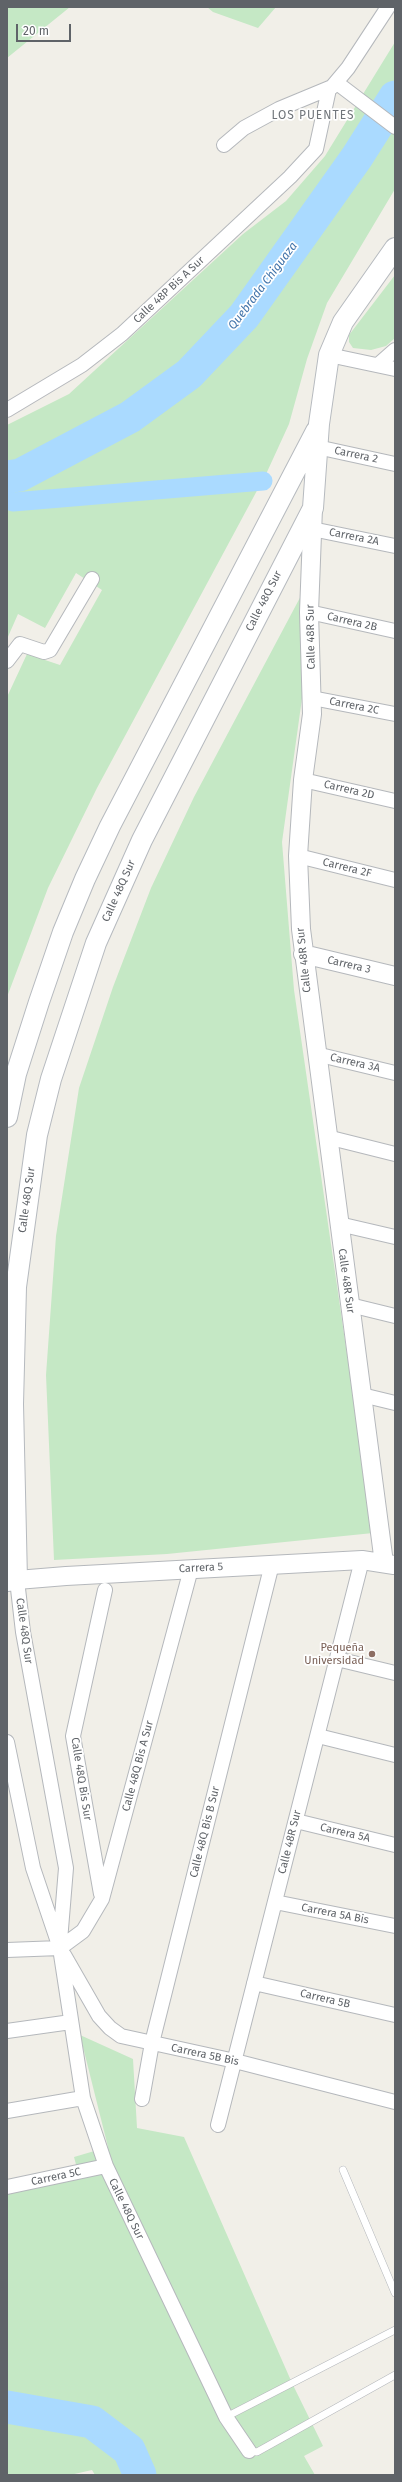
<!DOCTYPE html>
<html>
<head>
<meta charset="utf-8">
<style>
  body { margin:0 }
  #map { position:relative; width:402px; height:2482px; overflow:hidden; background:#f1efe8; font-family:"Fira Sans",sans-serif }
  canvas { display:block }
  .frame { position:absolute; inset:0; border:8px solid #5f6368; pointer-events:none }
  .scale { position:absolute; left:16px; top:24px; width:55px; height:18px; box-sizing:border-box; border:2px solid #5f6368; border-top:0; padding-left:5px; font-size:12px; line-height:14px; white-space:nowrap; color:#5f6368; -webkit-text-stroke:3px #fff; paint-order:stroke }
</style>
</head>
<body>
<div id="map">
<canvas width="402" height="2482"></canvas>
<div class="frame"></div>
<div class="scale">20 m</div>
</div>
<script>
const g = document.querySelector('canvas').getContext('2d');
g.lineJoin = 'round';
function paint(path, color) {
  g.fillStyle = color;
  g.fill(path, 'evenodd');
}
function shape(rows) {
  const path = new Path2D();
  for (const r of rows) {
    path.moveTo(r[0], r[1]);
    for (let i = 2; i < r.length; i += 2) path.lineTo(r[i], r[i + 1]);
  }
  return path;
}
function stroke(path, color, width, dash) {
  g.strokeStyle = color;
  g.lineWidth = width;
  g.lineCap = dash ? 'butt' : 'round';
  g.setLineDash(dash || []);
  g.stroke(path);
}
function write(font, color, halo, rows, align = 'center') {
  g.font = font + ' "Fira Sans",sans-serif';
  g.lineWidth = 3.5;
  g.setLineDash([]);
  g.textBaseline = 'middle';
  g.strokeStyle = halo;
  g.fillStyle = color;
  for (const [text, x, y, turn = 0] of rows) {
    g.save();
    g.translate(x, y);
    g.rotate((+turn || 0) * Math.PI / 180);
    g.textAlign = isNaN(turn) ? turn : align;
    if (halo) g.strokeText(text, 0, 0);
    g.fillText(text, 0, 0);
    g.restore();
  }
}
paint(shape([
  [7,7,70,7,7,58],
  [207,7,276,7,258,28,213,12],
  [395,42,395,189,327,303,307,359,289,424,267,472,97,788,48,888,7,997,7,697,27,654,60,665,102,590,76,573,45,628,18,614,7,639,7,425,69,394,243,234,286,201,325,156],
  [395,275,395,338,386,346,371,350,353,348,349,342,349,335],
  [303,592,304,684,282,842,294,990,373,1533,167,1554,54,1560,46,1375,56,1236,79,1088,113,987,151,888,194,797],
  [80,2035,133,2059,137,2128,184,2137,292,2383,323,2446,304,2456,315,2475,95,2475,92,2470,70,2475,7,2475,7,2191,79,2176,74,2157,108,2147]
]), '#c5e8c5');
stroke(shape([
  [7,499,13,502,263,481]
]), '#aadaff', 19);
stroke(shape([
  [7,477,20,475,130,417,189,374,244,316,357,157,395,97],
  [7,2407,92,2422,129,2450,140,2475]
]), '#aadaff', 33);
const service = shape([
  [343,2170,395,2293],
  [226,2417,395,2330],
  [249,2451,257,2452,395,2375]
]);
const minor = shape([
  [337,83,395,127],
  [224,145,244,128,279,109,332,87,348,68,388,7],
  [329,355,395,369],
  [378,365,395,350],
  [7,410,82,365,122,334,290,177,316,149,329,89],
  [317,447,395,464],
  [312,529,395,546],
  [309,612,395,631],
  [7,661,20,644,44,652,50,650,92,579],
  [312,698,395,714],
  [303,780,395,801],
  [298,856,395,880],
  [316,1054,395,1073],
  [327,1137,395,1154],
  [339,1224,395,1237],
  [350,1305,395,1316],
  [362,1395,395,1403],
  [17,1580,23,1632,66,1868,60,1941],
  [337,1659,395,1673],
  [318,1736,395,1755],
  [7,1742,33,1868,60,1948,83,2098,106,2166,226,2417,249,2451],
  [296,1821,395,1845],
  [101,1894,73,1736,105,1590],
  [275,1902,395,1926],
  [7,1950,60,1948,83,1931,102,1899,191,1569],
  [64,1955,99,2016,110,2028,121,2036,235,2061,395,2102],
  [254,1983,395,2015],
  [7,2031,71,2022],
  [142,2099,152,2043,272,1564],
  [7,2111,83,2098],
  [218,2125,362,1560],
  [7,2187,106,2166]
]);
const tertiary = shape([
  [313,508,309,612,312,714,303,780,298,856,301,929,384,1563],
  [303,954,395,976],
  [17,1580,66,1576,362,1560,394,1565]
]);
const secondary = shape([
  [7,1117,16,1074,39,1002,63,932,85,879,110,826,316,431],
  [7,1581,17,1580,13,1404,16,1287,37,1135,51,1079,96,943,142,840,313,508,319,424,329,355,343,322,395,248]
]);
stroke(service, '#b5b8bc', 8);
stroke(minor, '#b5b8bc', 16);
stroke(tertiary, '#b5b8bc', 20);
stroke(secondary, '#b6babf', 22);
stroke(service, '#fff', 7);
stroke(minor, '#fff', 14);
stroke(tertiary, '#fff', 18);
stroke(secondary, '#fff', 20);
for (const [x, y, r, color] of [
  [372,1654,4,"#8d6e63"]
]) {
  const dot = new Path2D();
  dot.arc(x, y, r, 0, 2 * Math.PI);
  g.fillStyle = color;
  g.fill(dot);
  stroke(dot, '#fff', 1.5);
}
write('11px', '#5f6368', '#fff', [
  ["Calle 48P Bis A Sur",169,290,-43],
  ["Carrera 2",356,455,12],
  ["Carrera 2A",354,537,11],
  ["Calle 48Q Sur",264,601,-63],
  ["Carrera 2B",352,622,13],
  ["Calle 48R Sur",311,637,-91],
  ["Carrera 2C",354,706,11],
  ["Carrera 2D",349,790,13],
  ["Carrera 2F",347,868,14],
  ["Calle 48Q Sur",119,891,-66],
  ["Calle 48R Sur",304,960,-96],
  ["Carrera 3",349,965,13],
  ["Carrera 3A",355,1063,13],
  ["Calle 48Q Sur",27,1200,-82],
  ["Calle 48R Sur",346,1281,82],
  ["Carrera 5",201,1568,-3],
  ["Calle 48Q Sur",24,1631,82],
  ["Calle 48Q Bis A Sur",138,1766,-75],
  ["Calle 48Q Bis Sur",81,1779,81],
  ["Calle 48Q Bis B Sur",205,1832,-76],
  ["Carrera 5A",345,1833,13],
  ["Calle 48R Sur",290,1842,-76],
  ["Carrera 5A Bis",335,1914,11],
  ["Carrera 5B",325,1999,13],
  ["Carrera 5B Bis",205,2055,12],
  ["Carrera 5C",56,2177,-12],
  ["Calle 48Q Sur",126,2209,64]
]);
write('11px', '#785e54', '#fff', [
  ["Pequeña",364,1648],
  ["Universidad",364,1661]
], 'right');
g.letterSpacing = '1px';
write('12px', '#70757a', '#fff', [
  ["LOS PUENTES",313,116]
]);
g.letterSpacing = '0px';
write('italic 12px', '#4174aa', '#fff', [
  ["Quebrada Chiguaza",263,286,-53]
]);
</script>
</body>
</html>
